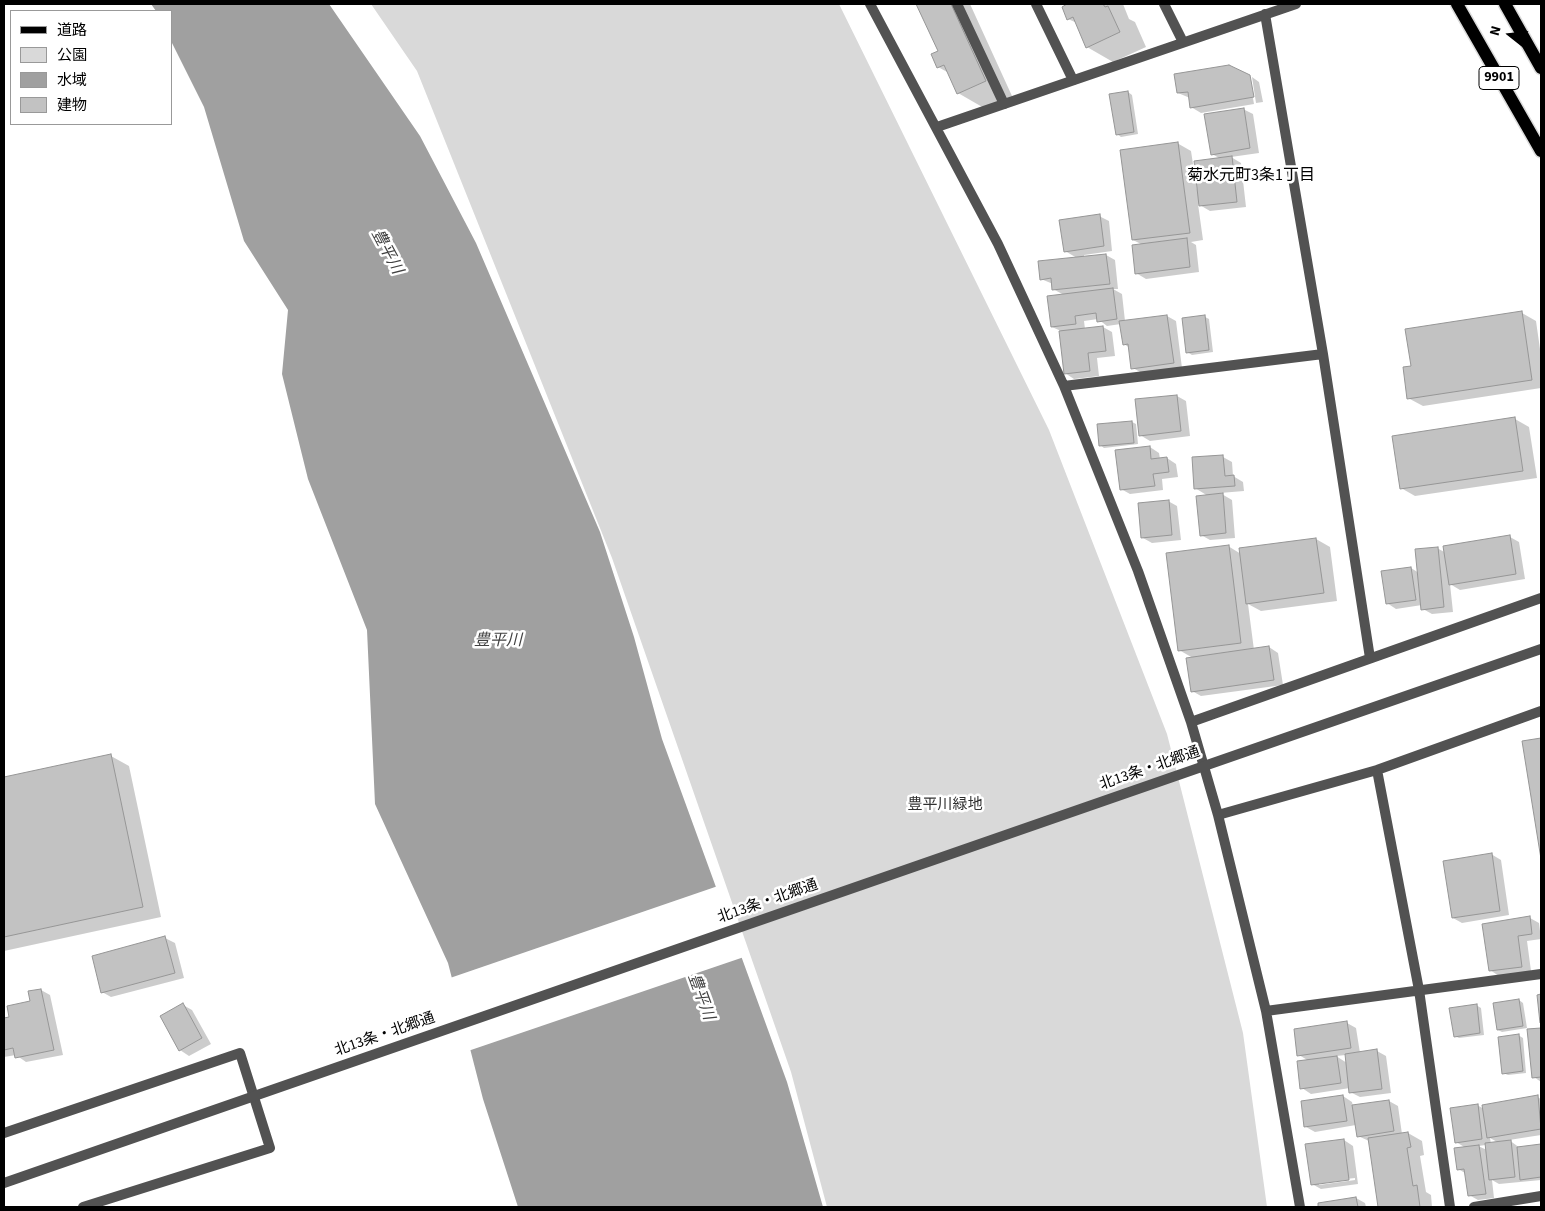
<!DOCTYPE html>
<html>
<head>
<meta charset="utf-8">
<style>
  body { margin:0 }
  #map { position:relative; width:1545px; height:1211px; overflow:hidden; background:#fff; font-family:"Source Sans 3","Noto Sans JP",sans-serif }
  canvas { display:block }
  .frame { position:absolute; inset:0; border:5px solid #000; pointer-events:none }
  .legend { position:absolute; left:10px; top:10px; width:162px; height:115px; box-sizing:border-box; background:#fff; border:1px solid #999; margin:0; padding:6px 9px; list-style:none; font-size:15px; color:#000 }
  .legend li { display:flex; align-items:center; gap:10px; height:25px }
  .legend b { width:25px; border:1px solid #999 }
  .north { position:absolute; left:1485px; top:10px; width:50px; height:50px; -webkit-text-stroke:4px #fff; paint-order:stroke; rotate:286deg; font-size:14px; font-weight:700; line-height:20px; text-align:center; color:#000 }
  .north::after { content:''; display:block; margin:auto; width:18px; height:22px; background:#000; clip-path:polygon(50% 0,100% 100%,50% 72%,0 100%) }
</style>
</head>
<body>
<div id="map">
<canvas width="1545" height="1211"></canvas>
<div class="frame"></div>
<ul class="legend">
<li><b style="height:6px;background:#000"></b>道路</li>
<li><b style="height:14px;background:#d9d9d9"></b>公園</li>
<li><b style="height:14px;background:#a0a0a0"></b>水域</li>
<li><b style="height:14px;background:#c2c2c2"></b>建物</li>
</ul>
<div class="north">N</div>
</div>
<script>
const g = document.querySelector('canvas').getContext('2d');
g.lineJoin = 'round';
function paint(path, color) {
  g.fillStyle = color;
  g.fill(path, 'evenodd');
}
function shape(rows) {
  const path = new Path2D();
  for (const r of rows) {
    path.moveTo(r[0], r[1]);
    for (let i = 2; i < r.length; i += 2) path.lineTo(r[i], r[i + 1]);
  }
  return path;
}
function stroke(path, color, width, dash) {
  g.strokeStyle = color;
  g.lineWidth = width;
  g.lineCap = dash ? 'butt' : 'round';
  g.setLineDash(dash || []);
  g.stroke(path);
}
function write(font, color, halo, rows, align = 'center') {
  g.font = font + ' "Source Sans 3","Noto Sans JP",sans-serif';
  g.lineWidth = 5;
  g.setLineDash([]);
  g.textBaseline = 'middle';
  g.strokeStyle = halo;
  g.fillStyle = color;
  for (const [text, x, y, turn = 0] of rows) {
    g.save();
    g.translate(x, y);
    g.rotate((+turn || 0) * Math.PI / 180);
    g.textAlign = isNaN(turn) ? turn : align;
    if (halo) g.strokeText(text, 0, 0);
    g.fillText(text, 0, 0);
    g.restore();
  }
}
paint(shape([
  [371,4,839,4,1049,430,1167,734,1243,1033,1267,1207,827,1207,791,1072,612,558,417,71]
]), '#d9d9d9');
paint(shape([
  [151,4,329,4,420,136,476,243,600,532,634,637,662,739,787,1082,823,1207,518,1207,483,1099,448,963,375,804,367,630,308,479,282,374,288,310,244,241,204,107,171,41,171,11,156,11]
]), '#a0a0a0');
paint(shape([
  [718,886,744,957,468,1051,450,978]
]), '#fff');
paint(shape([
  [918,4,970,4,1012,96,984,108,958,93,949,73,938,67,940,52],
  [1068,4,1123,4,1129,19,1135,22,1146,47,1113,62,1087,47,1077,23,1068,19],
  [1249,76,1254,104,1201,113,1191,107,1190,98,1178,93],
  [1252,77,1259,82,1263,102,1256,103],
  [1128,92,1132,95,1138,134,1121,137,1117,134],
  [1243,109,1253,114,1259,153,1231,157,1241,163,1246,207,1210,211,1198,204,1203,240,1191,242,1196,245,1199,272,1146,279,1136,273,1143,245,1133,240,1177,143,1191,151,1197,190,1199,190,1221,159,1212,154],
  [1099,216,1109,221,1112,251,1084,255,1084,257,1106,255,1115,260,1118,289,1113,289,1122,294,1125,321,1167,316,1176,321,1182,368,1142,373,1133,368,1130,348,1124,344,1121,324,1107,326,1098,319,1084,321,1085,329,1103,327,1112,332,1115,356,1097,358,1099,376,1074,379,1065,373,1061,331,1052,327,1064,295,1053,289,1053,284,1041,279,1077,258,1065,251],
  [1522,313,1536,321,1541,356,1541,388,1423,406,1408,398,1412,367],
  [1205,317,1209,319,1213,352,1192,355,1187,352],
  [1177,396,1186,401,1190,436,1150,441,1140,435],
  [1515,419,1529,427,1537,478,1415,496,1401,488],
  [1132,422,1136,424,1138,444,1104,448,1100,445,1098,425],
  [1150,447,1159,453,1160,459,1167,458,1176,464,1178,477,1162,479,1163,490,1130,494,1121,489,1117,451],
  [1223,457,1232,462,1233,476,1243,482,1244,491,1220,493,1232,500,1235,538,1210,540,1201,535,1208,496,1195,488],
  [1168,501,1177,506,1181,540,1152,543,1143,538],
  [1510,537,1519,542,1525,579,1460,590,1450,584,1453,612,1432,614,1423,609,1422,605,1396,609,1387,603,1411,568,1419,573,1437,548,1446,553],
  [1316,539,1330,547,1337,601,1261,611,1248,604,1254,650,1269,647,1278,653,1283,685,1201,696,1192,691,1193,658,1179,650,1228,546,1241,554],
  [1541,739,1541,851,1524,742],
  [111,756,129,766,161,917,4,951,4,779],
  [1491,854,1501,860,1509,915,1462,923,1453,918],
  [1530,918,1539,923,1541,939,1527,941,1531,971,1499,976,1490,970],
  [165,938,175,943,184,978,111,997,102,992],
  [41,990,50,995,63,1055,26,1062,16,1055,4,1057,4,1019,11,1018,31,1002,29,992],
  [1519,1000,1523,1003,1527,1028,1502,1032,1498,1030],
  [183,1005,192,1010,211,1044,189,1056,180,1050],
  [1476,1005,1481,1008,1484,1035,1459,1038,1455,1036],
  [1347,1023,1356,1028,1360,1053,1377,1051,1386,1056,1391,1093,1360,1097,1350,1092,1350,1088,1311,1094,1302,1088,1309,1061,1299,1055],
  [1346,1055,1347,1063,1336,1056],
  [1541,1029,1541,1082,1534,1077,1528,1031],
  [1518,1035,1523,1038,1526,1073,1508,1075,1503,1073],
  [1343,1096,1352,1102,1353,1107,1389,1101,1398,1106,1402,1134,1408,1133,1422,1141,1424,1155,1420,1156,1426,1192,1431,1195,1432,1207,1379,1207,1369,1141,1358,1136,1356,1125,1315,1132,1306,1127],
  [1537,1097,1541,1099,1541,1135,1509,1140,1520,1148,1541,1146,1541,1180,1499,1184,1492,1180,1494,1198,1478,1200,1469,1195,1465,1173,1458,1169,1466,1148,1456,1142,1477,1105,1484,1109],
  [1490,1138,1499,1143,1491,1144],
  [1486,1145,1487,1150,1478,1146],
  [1344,1140,1353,1146,1358,1184,1321,1189,1312,1184],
  [1355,1178,1355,1180,1319,1185,1319,1182],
  [1356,1198,1365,1203,1366,1207,1320,1207,1319,1204]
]), '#0003');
const building = shape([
  [916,4,951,4,986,81,957,94,944,65,937,68,931,54,938,51,916,4],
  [1067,4,1103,4,1105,7,1108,6,1120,32,1086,48,1073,17,1067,20,1062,7,1067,4],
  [1229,65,1250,75,1254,97,1190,108,1188,92,1177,93,1174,74,1229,65],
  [1128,91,1134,132,1116,135,1109,94,1128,91],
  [1244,108,1250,148,1211,155,1204,114,1244,108],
  [1178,142,1190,233,1132,240,1120,150,1178,142],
  [1232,156,1237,202,1199,206,1194,161,1232,156],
  [1100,214,1104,246,1064,252,1059,220,1100,214],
  [1187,238,1190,267,1135,274,1132,245,1187,238],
  [1106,254,1110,284,1052,290,1051,278,1040,280,1038,261,1106,254],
  [1113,288,1117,319,1097,322,1096,313,1075,316,1076,324,1051,327,1047,296,1113,288],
  [1522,311,1532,380,1407,399,1403,367,1411,366,1405,329,1522,311],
  [1167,315,1174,363,1131,369,1128,344,1123,345,1119,321,1167,315],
  [1205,315,1209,350,1186,353,1182,318,1205,315],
  [1103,326,1106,351,1088,353,1090,371,1064,374,1059,331,1103,326],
  [1177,395,1181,431,1139,436,1135,399,1177,395],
  [1515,417,1523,471,1400,489,1392,436,1515,417],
  [1132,421,1134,443,1099,446,1097,424,1132,421],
  [1150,446,1151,459,1167,457,1169,472,1153,474,1155,486,1120,490,1115,450,1150,446],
  [1223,455,1225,476,1234,475,1235,486,1194,489,1192,457,1223,455],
  [1223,493,1226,533,1200,536,1196,496,1223,493],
  [1169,500,1172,535,1141,538,1138,503,1169,500],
  [1510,535,1516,574,1449,585,1443,546,1510,535],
  [1316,538,1324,593,1246,604,1239,548,1316,538],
  [1229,545,1241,643,1178,651,1166,553,1229,545],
  [1438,547,1444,607,1421,610,1415,549,1438,547],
  [1411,567,1416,600,1386,604,1381,571,1411,567],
  [1269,646,1274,680,1191,692,1186,658,1269,646],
  [1541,738,1541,859,1522,741,1541,738],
  [111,754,143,907,4,937,4,777,111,754],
  [1492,853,1500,911,1452,918,1443,861,1492,853],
  [1530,916,1532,934,1518,936,1522,967,1489,971,1482,924,1530,916],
  [165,936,175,973,101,993,92,956,165,936],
  [41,989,54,1050,15,1058,13,1048,4,1050,4,1018,9,1017,7,1006,30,1001,28,991,41,989],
  [1541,994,1541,1023,1540,1023,1537,995,1541,994],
  [1519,999,1523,1026,1497,1030,1493,1003,1519,999],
  [183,1003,202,1038,179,1051,160,1016,183,1003],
  [1477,1004,1480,1033,1454,1037,1449,1008,1477,1004],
  [1347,1021,1351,1048,1297,1056,1294,1029,1347,1021],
  [1541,1028,1541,1077,1532,1078,1527,1029,1541,1028],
  [1519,1034,1523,1071,1502,1074,1498,1037,1519,1034],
  [1377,1049,1382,1089,1349,1093,1345,1054,1377,1049],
  [1337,1056,1341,1083,1300,1089,1297,1061,1337,1056],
  [1343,1095,1347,1121,1304,1127,1301,1101,1343,1095],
  [1538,1095,1541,1129,1487,1138,1482,1105,1538,1095],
  [1389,1100,1394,1131,1357,1137,1352,1105,1389,1100],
  [1478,1104,1482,1139,1455,1143,1450,1108,1478,1104],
  [1408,1132,1411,1147,1407,1148,1413,1186,1417,1185,1420,1207,1378,1207,1368,1138,1408,1132],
  [1344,1139,1349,1180,1311,1185,1305,1144,1344,1139],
  [1511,1140,1515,1177,1489,1180,1485,1143,1511,1140],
  [1541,1144,1541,1177,1520,1180,1517,1147,1541,1144],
  [1479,1145,1486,1194,1468,1196,1464,1169,1457,1170,1454,1148,1479,1145],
  [1356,1197,1358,1207,1318,1207,1318,1203,1356,1197]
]);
paint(building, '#c2c2c2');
stroke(building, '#969696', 1);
const primary = shape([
  [1457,4,1541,151],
  [1505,4,1541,68]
]);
stroke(primary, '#dbdbdb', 15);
stroke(shape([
  [957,4,1004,104],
  [1036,4,1073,80],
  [1474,1207,1541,1196]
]), '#525252', 10);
stroke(shape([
  [870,4,998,244,1064,386,1138,571,1191,722,1218,815,1266,1011,1300,1207],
  [1164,4,1183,42],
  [1265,14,1323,354,1370,658],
  [937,127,1296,4],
  [1064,386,1323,354],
  [1191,722,1541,598],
  [1377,770,1419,990,1450,1207],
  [1218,815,1377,770,1541,711],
  [1266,1011,1541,974],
  [4,1133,240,1053,270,1148,83,1207]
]), '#525252', 10);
stroke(primary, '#000', 12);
stroke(shape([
  [4,1183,1541,649]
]), '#525252', 10);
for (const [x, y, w] of [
  [1499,78,40]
]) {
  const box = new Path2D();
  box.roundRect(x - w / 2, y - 11.5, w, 23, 4);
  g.fillStyle = '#fff';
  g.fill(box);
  stroke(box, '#000', 1);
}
write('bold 14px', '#000', null, [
  ["9901",1499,78]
]);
write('15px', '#000', '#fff', [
  ["北13条・北郷通",1150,769,-19],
  ["北13条・北郷通",768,902,-19],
  ["北13条・北郷通",385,1035,-19]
]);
write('15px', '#303030', '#fff', [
  ["豊平川緑地",945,806]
]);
write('16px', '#000', '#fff', [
  ["菊水元町3条1丁目",1251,176]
]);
write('italic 16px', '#414141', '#fff', [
  ["豊平川",386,252,62],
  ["豊平川",498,641],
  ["豊平川",700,997,70]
]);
</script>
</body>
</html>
